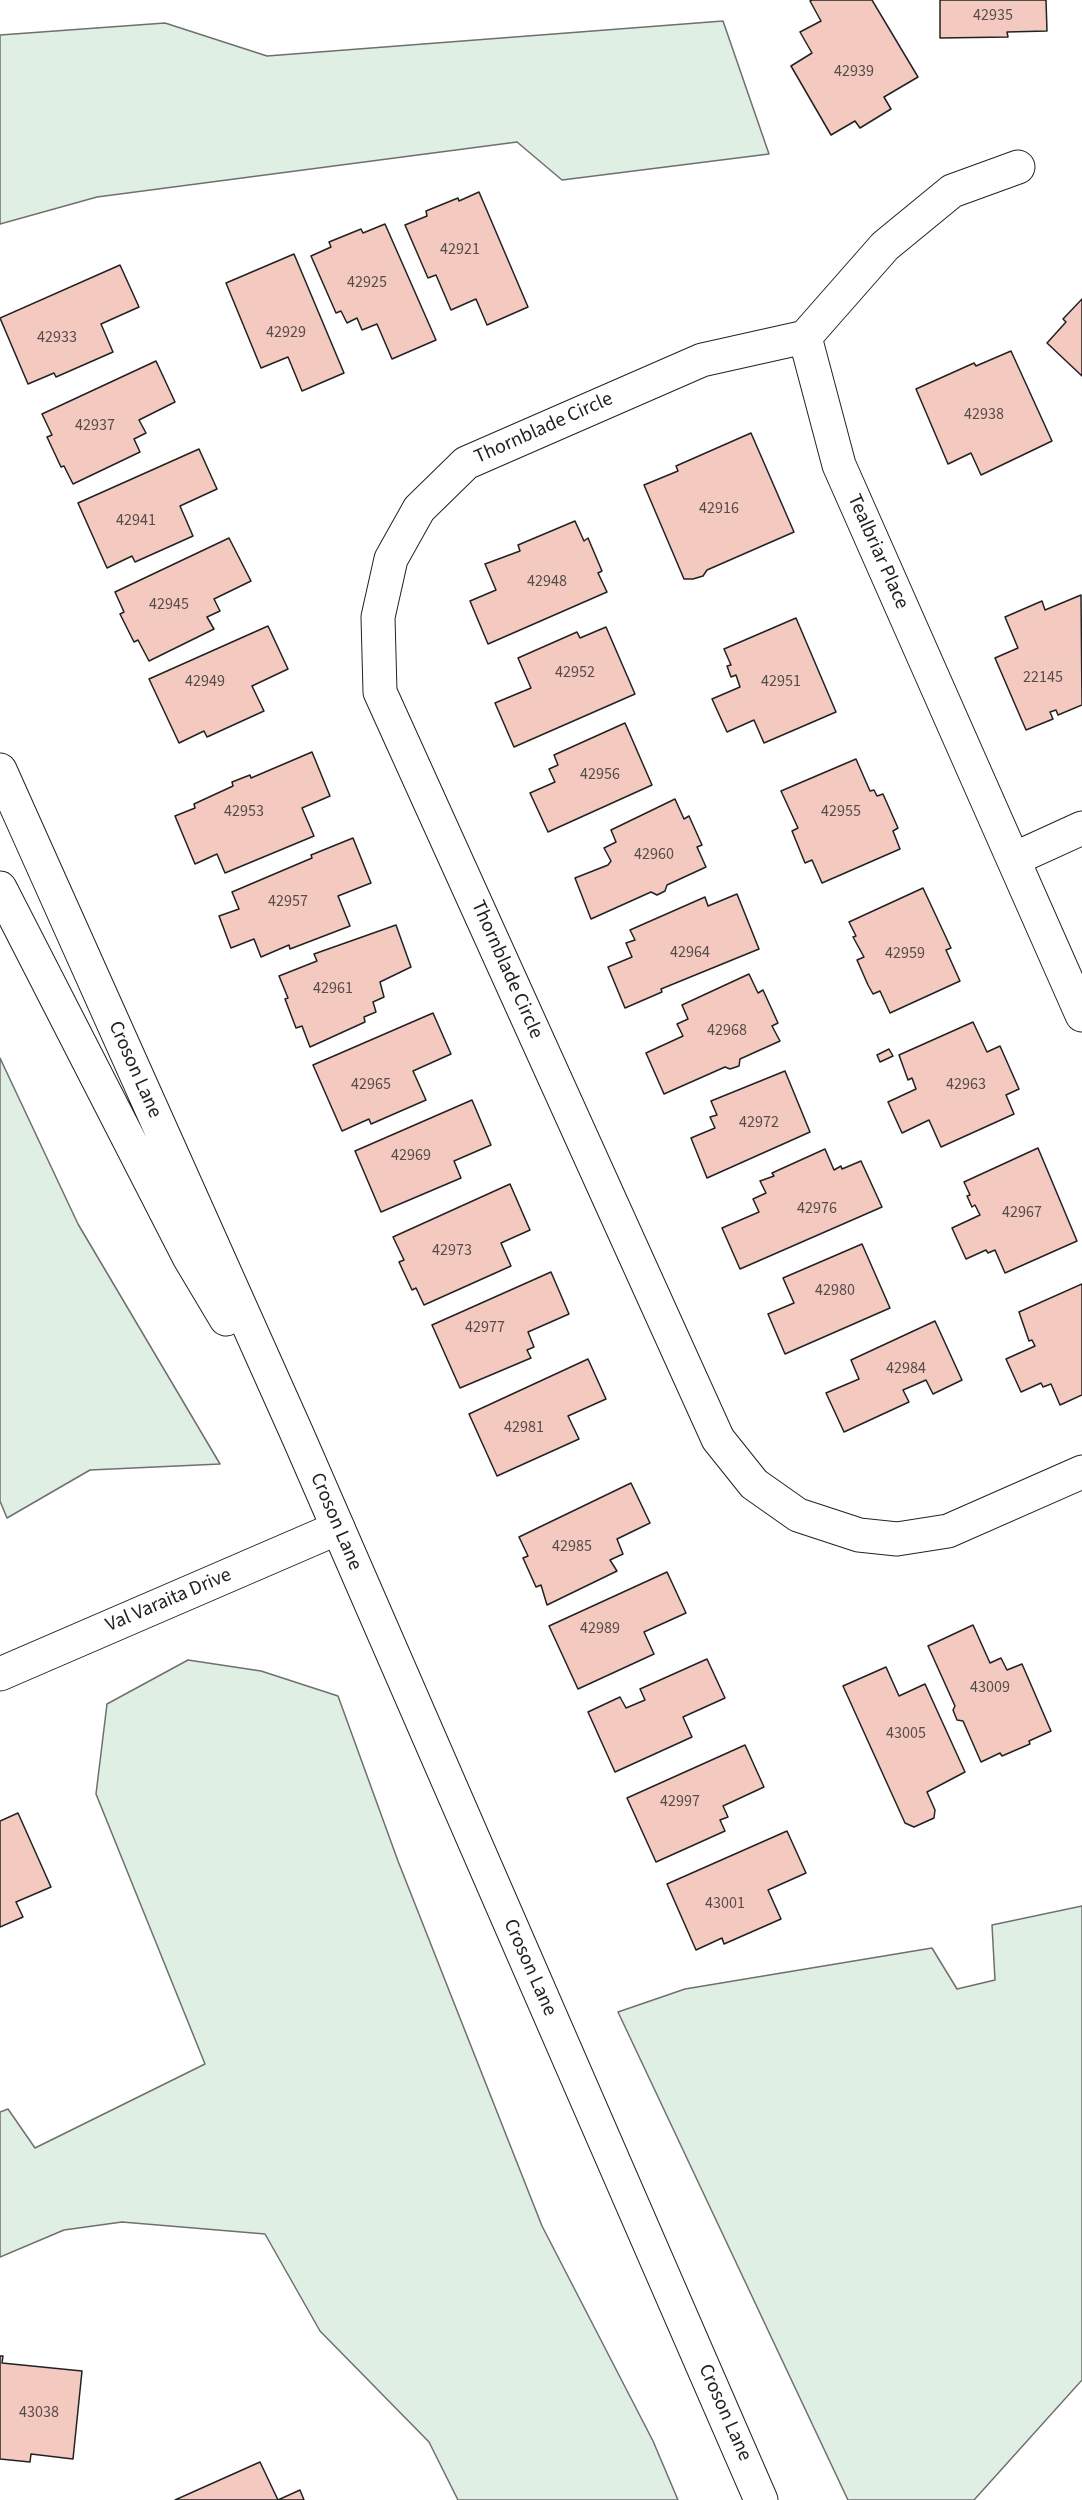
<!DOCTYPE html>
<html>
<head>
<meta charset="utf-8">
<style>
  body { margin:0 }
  canvas { display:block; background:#fff }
</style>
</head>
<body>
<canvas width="1082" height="2500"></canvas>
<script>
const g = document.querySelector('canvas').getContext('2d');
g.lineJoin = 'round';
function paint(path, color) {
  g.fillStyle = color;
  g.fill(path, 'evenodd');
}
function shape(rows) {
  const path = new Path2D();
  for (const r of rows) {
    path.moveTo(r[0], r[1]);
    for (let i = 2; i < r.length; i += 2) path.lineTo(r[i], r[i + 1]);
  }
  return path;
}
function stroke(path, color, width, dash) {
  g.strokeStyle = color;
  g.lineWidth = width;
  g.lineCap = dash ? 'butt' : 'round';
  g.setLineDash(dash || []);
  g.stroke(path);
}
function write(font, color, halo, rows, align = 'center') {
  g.font = font + ' "Source Sans 3",sans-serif';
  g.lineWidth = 4.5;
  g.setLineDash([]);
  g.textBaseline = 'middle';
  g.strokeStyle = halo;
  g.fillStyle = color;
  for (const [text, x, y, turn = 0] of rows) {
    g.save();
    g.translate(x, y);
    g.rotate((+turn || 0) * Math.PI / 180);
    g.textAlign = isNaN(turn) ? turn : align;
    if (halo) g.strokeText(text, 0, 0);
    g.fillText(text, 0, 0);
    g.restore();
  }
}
const green = shape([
  [723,21,769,154,562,180,517,142,97,197,0,224,0,35,165,23,267,56,723,21],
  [0,1058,78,1224,220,1464,90,1470,7,1518,0,1501,0,1058],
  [188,1660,261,1671,338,1696,398,1861,542,2226,653,2441,678,2500,458,2500,429,2442,320,2331,265,2234,122,2222,64,2230,0,2257,0,2112,8,2109,35,2148,205,2064,96,1794,107,1704,188,1660],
  [1082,1906,1082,2380,974,2500,848,2500,618,2012,685,1989,932,1948,957,1989,995,1980,992,1925,1082,1906]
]);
paint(green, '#e0efe3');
stroke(green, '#6f6f6f', 1.5);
const building = shape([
  [812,0,872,0,918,77,884,97,891,109,860,128,855,121,831,135,791,66,812,53,800,32,821,21,810,1,812,0],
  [940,0,1046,0,1047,31,1007,32,1008,37,940,38,940,0],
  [479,192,528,307,487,325,476,299,451,310,436,275,428,278,405,225,427,216,426,211,458,198,459,201,479,192],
  [385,224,436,340,392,359,377,324,362,330,357,318,347,323,341,311,336,313,311,256,331,247,329,242,361,229,363,233,385,224],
  [294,254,344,373,302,391,288,357,261,368,226,283,294,254],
  [120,265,139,307,101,324,113,352,56,377,54,373,28,384,0,318,120,265],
  [1082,299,1082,376,1047,343,1066,322,1063,319,1082,299],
  [1011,351,1052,441,981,475,971,453,948,464,916,389,974,363,976,366,1011,351],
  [156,361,175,402,139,420,146,433,134,439,140,452,73,484,64,466,61,467,47,437,52,435,42,414,156,361],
  [751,433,794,532,707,570,703,576,693,579,684,579,644,485,678,471,676,466,751,433],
  [199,449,217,489,180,506,193,536,135,562,132,556,107,568,78,503,199,449],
  [575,521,584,541,588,538,602,571,598,573,607,592,488,644,470,601,496,590,485,564,520,551,518,545,575,521],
  [229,538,251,581,214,599,220,611,207,617,214,629,149,661,138,640,134,642,120,614,124,612,115,592,229,538],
  [1081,595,1082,705,1058,715,1056,710,1050,712,1053,719,1026,730,995,658,1018,648,1005,617,1042,601,1045,610,1081,595],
  [796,618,836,712,764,743,754,720,727,732,712,699,740,687,736,675,731,677,727,666,731,665,724,649,796,618],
  [268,626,288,669,252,686,264,711,207,737,204,731,179,743,149,679,268,626],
  [606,627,635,694,514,747,495,703,531,688,518,658,577,632,580,638,606,627],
  [625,723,652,785,548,832,530,793,555,782,549,769,558,765,554,755,625,723],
  [312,752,330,796,302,808,314,836,225,873,217,854,195,864,175,816,195,808,194,804,233,786,232,782,250,775,251,778,312,752],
  [856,759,870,791,874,790,877,796,883,794,898,828,893,831,900,849,822,883,812,860,805,863,792,831,798,828,781,791,856,759],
  [675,799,684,819,689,816,702,845,697,847,706,867,667,885,665,891,657,895,651,892,591,919,575,878,608,865,611,861,604,848,616,842,611,830,675,799],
  [353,838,371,883,338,896,350,926,290,949,289,945,261,957,254,939,231,948,219,916,239,909,232,892,312,858,311,855,353,838],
  [923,888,951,948,946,950,960,981,890,1013,880,991,873,994,868,985,857,960,864,957,853,937,856,936,849,922,923,888],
  [737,894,759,949,661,989,662,992,625,1008,608,967,632,957,626,943,635,940,630,930,705,897,708,906,737,894],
  [396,925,411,967,380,982,384,997,373,1002,376,1012,364,1017,365,1022,310,1047,302,1026,296,1028,285,999,288,998,279,976,317,961,314,954,396,925],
  [749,974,758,993,763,990,778,1023,772,1026,780,1041,740,1059,739,1066,730,1069,725,1067,664,1094,646,1053,683,1036,677,1024,688,1019,682,1005,749,974],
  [433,1013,451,1054,413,1071,426,1100,371,1124,369,1119,342,1131,313,1065,433,1013],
  [973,1022,987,1052,1000,1046,1019,1089,1006,1095,1014,1114,941,1147,929,1120,902,1133,888,1102,916,1089,912,1078,908,1080,899,1055,973,1022],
  [889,1049,893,1056,880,1062,877,1055,889,1049],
  [785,1071,810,1132,707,1178,691,1138,715,1128,710,1117,717,1115,711,1101,785,1071],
  [472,1100,491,1145,454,1161,461,1178,381,1212,355,1151,472,1100],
  [1038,1148,1077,1241,1005,1273,995,1250,988,1253,986,1250,966,1259,952,1228,980,1215,975,1205,972,1207,967,1196,970,1195,964,1182,1038,1148],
  [825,1149,834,1170,841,1166,842,1169,861,1161,882,1207,740,1269,722,1228,759,1212,753,1199,766,1193,760,1181,774,1176,772,1173,825,1149],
  [510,1184,530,1230,501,1243,511,1266,424,1305,416,1288,412,1290,399,1262,404,1260,393,1237,510,1184],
  [862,1244,890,1308,785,1354,768,1314,794,1303,783,1278,862,1244],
  [551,1272,569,1314,528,1332,534,1347,527,1350,531,1358,460,1388,432,1325,551,1272],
  [1082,1284,1082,1395,1060,1405,1051,1384,1043,1387,1041,1383,1021,1392,1006,1359,1035,1346,1032,1340,1029,1341,1019,1312,1082,1284],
  [935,1321,962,1380,933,1394,926,1380,903,1390,909,1402,844,1432,826,1393,859,1379,851,1360,935,1321],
  [588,1359,606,1399,568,1416,579,1439,497,1476,469,1414,588,1359],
  [631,1483,650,1523,617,1539,623,1554,610,1560,617,1571,547,1605,541,1585,536,1587,523,1558,528,1556,519,1537,631,1483],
  [667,1572,686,1613,644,1632,654,1654,578,1689,549,1626,667,1572],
  [973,1625,990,1663,1001,1658,1007,1670,1022,1664,1051,1731,1029,1741,1030,1744,1002,1756,1000,1753,981,1762,963,1721,957,1720,953,1710,955,1706,928,1646,973,1625],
  [707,1659,725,1698,683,1717,692,1737,615,1772,588,1712,620,1697,626,1708,645,1700,640,1689,707,1659],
  [886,1667,899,1696,925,1684,965,1772,927,1792,935,1810,934,1818,914,1827,905,1823,843,1686,886,1667],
  [745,1745,764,1787,723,1806,728,1817,720,1820,725,1831,656,1862,627,1798,745,1745],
  [18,1813,51,1887,16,1902,23,1917,0,1927,0,1821,18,1813],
  [787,1831,806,1873,768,1890,781,1919,724,1944,722,1938,696,1950,667,1884,787,1831],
  [0,2356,3,2356,2,2363,82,2371,73,2459,31,2454,30,2462,0,2459,0,2356],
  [260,2462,278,2500,300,2490,304,2500,175,2500,260,2462]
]);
paint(building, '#f3c9c0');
stroke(building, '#222', 1.5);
const minor = shape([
  [1018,167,952,191,885,246,805,337,839,465,1082,1015],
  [805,337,702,360,466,463,419,509,391,559,378,617,380,692,718,1439,754,1484,798,1515,859,1535,897,1539,948,1531,1082,1472],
  [1014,859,1082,828],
  [0,1674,338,1528]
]);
const major = shape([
  [0,770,298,1436,761,2500],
  [0,888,189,1257,226,1319]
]);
stroke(minor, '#222', 35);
stroke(major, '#222', 35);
stroke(minor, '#fff', 33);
stroke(major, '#fff', 33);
write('16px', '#564c4a', null, [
  ["42935",993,16],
  ["42939",854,72],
  ["42921",460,250],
  ["42925",367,283],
  ["42929",286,333],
  ["42933",57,338],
  ["42938",984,415],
  ["42937",95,426],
  ["42916",719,509],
  ["42941",136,521],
  ["42948",547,582],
  ["42945",169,605],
  ["42952",575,673],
  ["22145",1043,678],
  ["42949",205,682],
  ["42951",781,682],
  ["42956",600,775],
  ["42953",244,812],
  ["42955",841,812],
  ["42960",654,855],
  ["42957",288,902],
  ["42964",690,953],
  ["42959",905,954],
  ["42961",333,989],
  ["42968",727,1031],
  ["42965",371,1085],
  ["42963",966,1085],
  ["42972",759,1123],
  ["42969",411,1156],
  ["42976",817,1209],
  ["42967",1022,1213],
  ["42973",452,1251],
  ["42980",835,1291],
  ["42977",485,1328],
  ["42984",906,1369],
  ["42981",524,1428],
  ["42985",572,1547],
  ["42989",600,1629],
  ["43009",990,1688],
  ["43005",906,1734],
  ["42997",680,1802],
  ["43001",725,1904],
  ["43038",39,2413]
]);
write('20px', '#222', '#fff', [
  ["Thornblade Circle",544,429,-24],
  ["Tealbriar Place",877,552,66],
  ["Thornblade Circle",506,970,66],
  ["Croson Lane",134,1070,66],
  ["Croson Lane",335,1522,67],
  ["Val Varaita Drive",169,1601,-23],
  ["Croson Lane",529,1968,66],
  ["Croson Lane",724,2413,66]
]);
</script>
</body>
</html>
